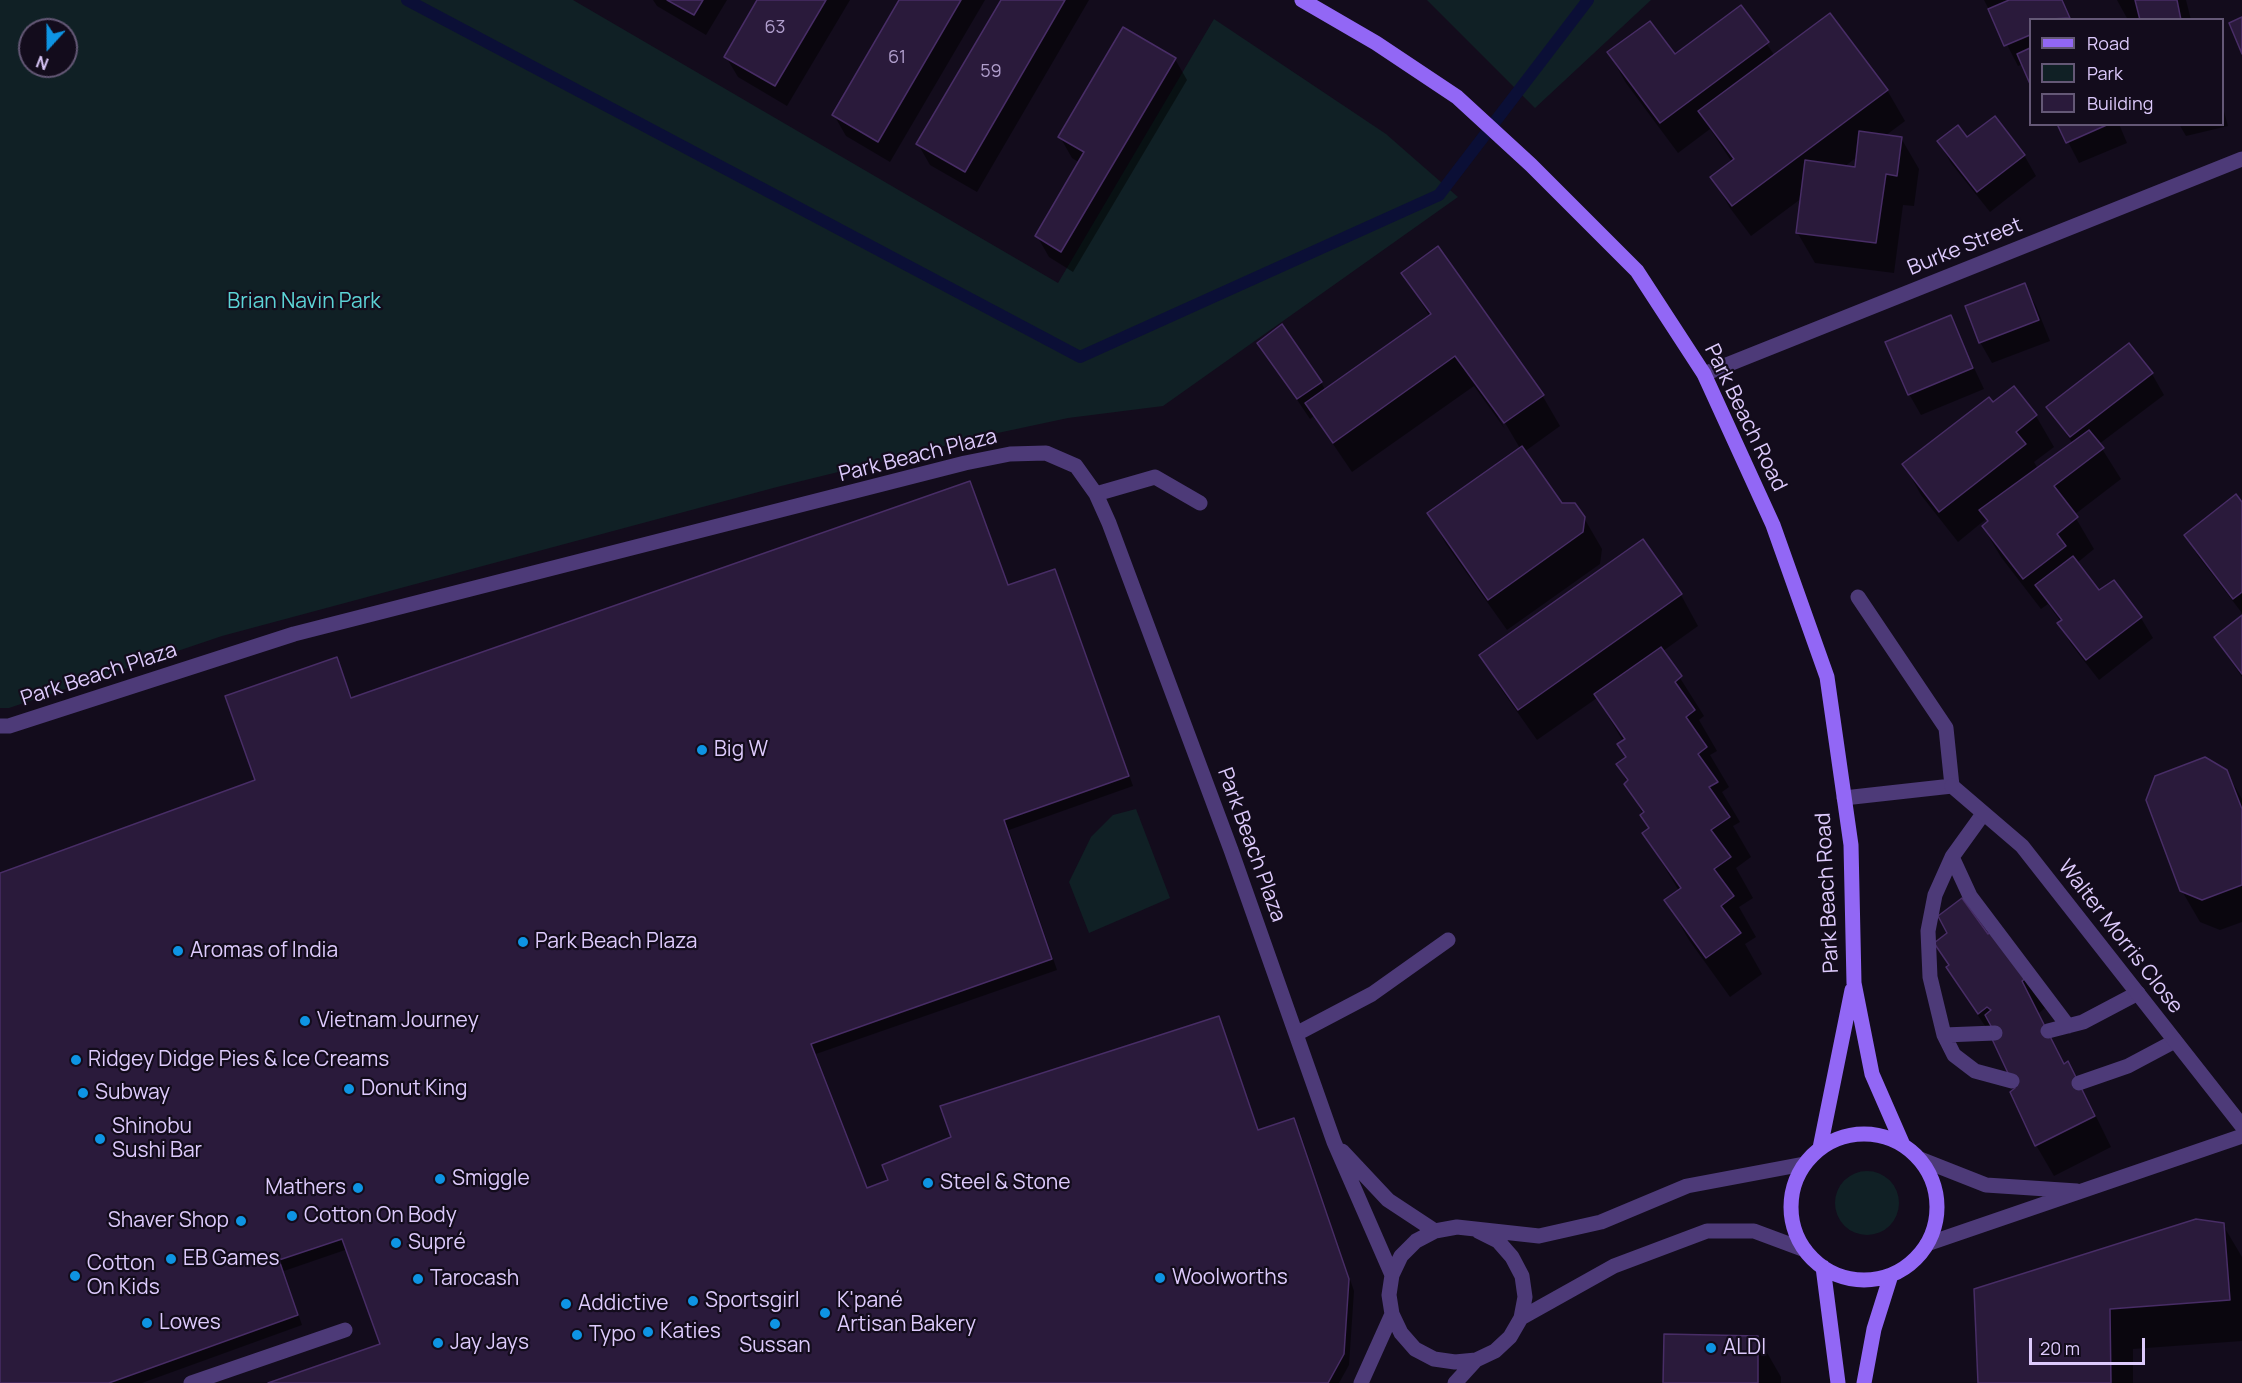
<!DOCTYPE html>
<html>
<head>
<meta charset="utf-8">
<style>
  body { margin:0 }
  #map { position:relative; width:2242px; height:1383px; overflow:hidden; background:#130c1c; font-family:Manrope,sans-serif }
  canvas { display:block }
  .legend { position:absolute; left:2029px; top:18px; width:195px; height:108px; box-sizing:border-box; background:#130c1c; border:2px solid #645876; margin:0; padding:8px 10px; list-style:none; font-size:18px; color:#ddcafc }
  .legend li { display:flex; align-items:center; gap:12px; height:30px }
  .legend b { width:30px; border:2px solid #645876 }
  .north { position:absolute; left:18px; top:18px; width:60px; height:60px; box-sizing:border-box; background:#130c1c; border:2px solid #645876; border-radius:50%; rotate:201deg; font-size:16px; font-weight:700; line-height:24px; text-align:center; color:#ddcafc }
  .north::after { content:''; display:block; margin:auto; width:21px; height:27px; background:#0e94e3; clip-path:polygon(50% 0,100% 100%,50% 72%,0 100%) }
  .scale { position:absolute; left:2029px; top:1338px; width:116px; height:27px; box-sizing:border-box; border:3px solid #ddcafc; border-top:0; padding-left:8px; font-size:18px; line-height:21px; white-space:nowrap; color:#ddcafc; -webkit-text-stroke:4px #130c1c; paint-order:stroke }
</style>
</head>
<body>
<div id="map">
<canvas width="2242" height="1383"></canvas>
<ul class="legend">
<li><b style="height:8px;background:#9267f5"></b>Road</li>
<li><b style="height:16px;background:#102025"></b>Park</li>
<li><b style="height:16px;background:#2a1a3b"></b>Building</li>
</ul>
<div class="north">N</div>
<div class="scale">20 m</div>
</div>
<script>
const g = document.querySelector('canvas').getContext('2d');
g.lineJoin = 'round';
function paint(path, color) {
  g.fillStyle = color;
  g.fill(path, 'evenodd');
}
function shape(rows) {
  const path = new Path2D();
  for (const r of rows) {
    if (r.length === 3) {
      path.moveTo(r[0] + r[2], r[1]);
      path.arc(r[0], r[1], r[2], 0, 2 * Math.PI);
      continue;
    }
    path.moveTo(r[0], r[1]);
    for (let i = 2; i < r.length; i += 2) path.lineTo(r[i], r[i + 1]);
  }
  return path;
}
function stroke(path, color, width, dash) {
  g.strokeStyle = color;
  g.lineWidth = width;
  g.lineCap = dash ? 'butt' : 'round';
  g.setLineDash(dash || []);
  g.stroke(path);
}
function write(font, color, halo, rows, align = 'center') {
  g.font = font + ' Manrope,sans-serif';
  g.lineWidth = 4.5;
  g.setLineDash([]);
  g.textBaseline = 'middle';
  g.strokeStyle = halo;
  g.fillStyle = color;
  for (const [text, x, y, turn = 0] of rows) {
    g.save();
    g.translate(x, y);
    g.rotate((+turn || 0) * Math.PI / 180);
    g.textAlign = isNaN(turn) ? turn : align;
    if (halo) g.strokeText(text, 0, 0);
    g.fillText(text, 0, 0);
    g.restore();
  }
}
paint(shape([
  [0,0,573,0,1058,283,1214,19,1386,134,1458,197,1163,406,1068,418,993,434,777,487,222,636,9,708,0,708],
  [30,30,66,30,66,66,30,66],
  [1427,0,1651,0,1535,108],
  [1136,809,1170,898,1089,933,1069,882,1091,837,1113,815],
  [1867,1203,32]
]), '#102025');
paint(shape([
  [653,0,727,0,706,35,657,6],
  [759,0,850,0,787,106,738,77,726,57],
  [901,0,985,0,890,162,846,136,834,115],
  [1002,0,1089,0,977,192,930,165,918,144],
  [1984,0,2063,0,2072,20,2030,20,2030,80,2023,64,2018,66],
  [2117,0,2186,0,2191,20,2128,20],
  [1741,7,1775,56,1887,90,1905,121,1885,136,1901,138,1919,169,1914,206,1903,205,1894,273,1815,263,1797,232,1802,198,1751,236,1730,208,1712,177,1732,162,1710,129,1678,153,1626,83,1609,53,1675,56],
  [1857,157,1856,168,1844,167],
  [1175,59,1187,80,1073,272,1049,257,1037,236,1080,163,1072,158,1060,137],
  [2222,104,2228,126,2186,136,2179,124,2222,124],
  [2059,124,2119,124,2127,143,2079,163],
  [1967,139,2024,155,2036,176,1990,212,1951,163,1939,142],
  [1403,273,1542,395,1560,426,1524,452,1561,505,1584,518,1602,549,1600,564,1507,630,1446,544,1429,513,1521,450,1501,416,1498,417,1505,429,1474,386,1352,472,1314,416,1310,419,1259,343,1321,382,1325,390,1430,317],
  [2024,285,2036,306,2050,341,1992,363,1980,342],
  [1950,317,1984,389,1921,415,1909,394],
  [2152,374,2164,395,2099,444,2121,479,2074,515,2094,549,2077,563,2099,592,2141,618,2153,638,2099,680,2071,644,2059,624,2061,622,2048,604,2041,609,2001,557,1983,527,1988,523,1986,519,1958,542,1921,495,1904,464,2014,389,2036,416,2054,447,2034,462,2038,469,2073,444,2048,407],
  [970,482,1009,587,1054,571,1060,581,1133,786,1009,830,1057,970,816,1054,868,1189,889,1181,952,1138,1219,1018,1259,1131,1293,1119,1299,1129,1354,1291,1349,1365,1339,1383,277,1383,382,1345,348,1249,284,1271,302,1325,142,1383,0,1383,0,874,257,781,336,659,353,699],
  [2242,504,2242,613,2198,556,2186,536],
  [1642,541,1681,595,1698,626,1663,651,1704,716,1699,720,1717,751,1710,755,1729,787,1722,792,1740,822,1733,826,1751,857,1736,868,1753,898,1739,907,1756,937,1745,944,1762,974,1730,997,1689,940,1666,900,1679,891,1644,833,1650,829,1618,764,1627,758,1623,741,1597,698,1537,740,1499,686,1481,655],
  [2242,617,2242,677,2215,638],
  [2226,771,2242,799,2242,922,2220,930,2200,922,2182,891],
  [1993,932,2045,1008,2039,1013,2065,1065,2068,1063,2085,1094,2111,1147,2054,1176,2036,1145,2017,1088,1994,1039,1966,998,1936,944,1987,936],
  [2223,1225,2242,1257,2242,1341,2133,1349,2133,1383,1980,1383],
  [1758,1337,1781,1377,1781,1383,1664,1383]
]), '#0007');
stroke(shape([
  [407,0,1080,357,1439,195,1588,0]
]), '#0b0f36', 12);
const building = shape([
  [667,0,703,0,694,15,667,0],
  [757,0,826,0,775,86,724,57,757,0],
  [899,0,961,0,878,142,832,115,899,0],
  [1001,0,1065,0,965,172,916,144,1001,0],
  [2009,0,2062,0,2070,18,2030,20,2030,35,2004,46,1988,9,2009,0],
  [2135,0,2177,0,2181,20,2140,20,2135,0],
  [1741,5,1769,42,1660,123,1607,52,1650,21,1675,54,1741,5],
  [1830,13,1888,90,1732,206,1710,177,1734,159,1698,111,1830,13],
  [2242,17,2242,54,2229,23,2242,17],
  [1123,27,1176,58,1061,252,1035,236,1084,152,1058,137,1123,27],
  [2030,48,2030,84,2017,54,2030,48],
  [1995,116,2025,155,1977,192,1937,141,1958,125,1967,137,1995,116],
  [2057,124,2109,124,2066,143,2057,124],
  [1859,131,1902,137,1897,176,1886,174,1876,243,1796,233,1805,160,1855,167,1859,131],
  [1438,246,1544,395,1504,423,1455,356,1333,443,1305,403,1431,314,1401,273,1438,246],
  [2025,283,2039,320,1979,343,1965,306,2025,283],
  [1951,315,1973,368,1908,395,1885,342,1951,315],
  [1282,324,1322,382,1297,399,1257,343,1282,324],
  [2129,343,2153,373,2070,437,2046,407,2129,343],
  [2014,386,2037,415,2016,432,2026,444,1939,512,1902,464,1989,397,1993,402,2014,386],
  [2089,430,2104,448,2054,486,2078,517,2057,534,2066,546,2023,579,1982,526,1988,521,1979,510,2089,430],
  [1522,446,1562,503,1575,503,1585,517,1583,532,1488,600,1427,513,1522,446],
  [970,481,1008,585,1055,569,1129,776,1004,820,1052,959,811,1044,867,1188,888,1180,882,1165,951,1137,940,1106,1219,1016,1258,1130,1294,1118,1349,1279,1344,1354,1328,1383,268,1383,380,1344,342,1239,279,1260,298,1315,109,1383,0,1383,0,873,255,780,225,696,337,657,351,698,970,481],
  [2236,494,2242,502,2242,592,2233,599,2184,535,2236,494],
  [1643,539,1682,594,1518,710,1479,655,1643,539],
  [2073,556,2099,590,2114,580,2142,617,2086,660,2057,623,2062,620,2035,585,2073,556],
  [2242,615,2242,674,2214,637,2242,615],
  [1661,647,1682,676,1675,682,1695,710,1686,717,1707,747,1698,754,1718,782,1709,787,1730,817,1711,830,1731,857,1714,869,1734,896,1721,906,1741,933,1706,958,1664,900,1681,888,1642,833,1649,828,1640,815,1644,812,1624,784,1628,780,1616,764,1626,757,1617,744,1625,739,1594,694,1661,647],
  [2205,757,2227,770,2242,809,2242,885,2202,900,2180,891,2146,800,2155,776,2205,757],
  [1962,898,1988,934,1993,930,2029,976,2022,981,2064,1064,2068,1061,2095,1116,2035,1146,2010,1092,2015,1088,1992,1039,1997,1037,1985,1015,1991,1010,1987,1007,1978,1014,1946,967,1949,965,1934,943,1947,933,1938,916,1962,898],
  [2196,1219,2224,1223,2230,1300,2110,1309,2111,1383,1978,1383,1974,1289,2196,1219],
  [1664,1334,1758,1336,1758,1383,1663,1383,1664,1334]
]);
paint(building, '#2a1a3b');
stroke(building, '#482d66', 1.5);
stroke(shape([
  [1096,494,1155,477,1200,503],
  [0,726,9,726,294,634,965,463,1010,454,1046,453,1076,466,1096,494,1109,523,1231,850,1334,1142,1392,1275],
  [1844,798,1952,786,1946,728,1858,597],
  [1983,814,1952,857,1935,895,1928,931,1930,977,1944,1035,1954,1055,1975,1071,2012,1081],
  [1952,857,1970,896,2068,1026],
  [2048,1031,2083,1022,2138,993],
  [1296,1034,1372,994,1448,940],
  [1944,1035,1995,1033],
  [2079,1083,2128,1066,2175,1041],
  [1342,1151,1388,1200,1435,1231],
  [1478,1231,1498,1241,1512,1257,1522,1276,1525,1297,1521,1318,1510,1337,1495,1351,1476,1360,1455,1362,1434,1359,1415,1349,1401,1333,1392,1314,1389,1295,1392,1275,1401,1256,1416,1241,1435,1231,1457,1227,1539,1236,1601,1222,1687,1186,1804,1164],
  [1521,1318,1614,1266,1707,1231,1754,1231,1805,1250],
  [191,1383,345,1330],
  [1361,1383,1392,1314],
  [1455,1383,1476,1360]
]), '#4d3a78', 15);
stroke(shape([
  [1704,374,2242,159],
  [1952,786,2022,846,2242,1126],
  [1920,1159,1986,1185,2077,1191],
  [1927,1244,2242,1136]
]), '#4d3a78', 15);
stroke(shape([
  [1302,0,1376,43,1457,97,1531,165,1637,271,1704,374,1773,525,1827,677,1851,845,1854,983,1872,1074,1903,1145],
  [1864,1207,73],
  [1820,1148,1852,990],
  [1823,1267,1838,1383],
  [1864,1383,1874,1329,1891,1275]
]), '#9267f5', 15);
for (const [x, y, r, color] of [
  [702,750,6,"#0e94e3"],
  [523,942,6,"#0e94e3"],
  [178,951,6,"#0e94e3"],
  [305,1021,6,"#0e94e3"],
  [76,1060,6,"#0e94e3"],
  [349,1089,6,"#0e94e3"],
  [83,1093,6,"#0e94e3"],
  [100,1139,6,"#0e94e3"],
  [440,1179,6,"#0e94e3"],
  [928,1183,6,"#0e94e3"],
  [358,1188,6,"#0e94e3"],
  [292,1216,6,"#0e94e3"],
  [241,1221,6,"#0e94e3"],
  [396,1243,6,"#0e94e3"],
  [171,1259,6,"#0e94e3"],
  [75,1276,6,"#0e94e3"],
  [1160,1278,6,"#0e94e3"],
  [418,1279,6,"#0e94e3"],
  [693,1301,6,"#0e94e3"],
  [566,1304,6,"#0e94e3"],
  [825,1313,6,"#0e94e3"],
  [147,1323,6,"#0e94e3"],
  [775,1324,6,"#0e94e3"],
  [648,1332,6,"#0e94e3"],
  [577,1335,6,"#0e94e3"],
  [438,1343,6,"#0e94e3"],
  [1711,1348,6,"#0e94e3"]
]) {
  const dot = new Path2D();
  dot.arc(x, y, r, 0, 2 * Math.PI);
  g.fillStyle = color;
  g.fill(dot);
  stroke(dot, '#130c1c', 2);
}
write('18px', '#b09ecc', null, [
  ["63",775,28],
  ["61",897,58],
  ["59",991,72]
]);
write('21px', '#ddcafc', '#130c1c', [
  ["Burke Street",1965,247,-22],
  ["Park Beach Road",1745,418,64],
  ["Park Beach Plaza",918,456,-14],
  ["Park Beach Plaza",99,675,-18],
  ["Park Beach Plaza",1251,845,70],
  ["Park Beach Road",1828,893,-93],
  ["Walter Morris Close",2120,937,52]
]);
write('21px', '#5cd3d6', '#130c1c', [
  ["Brian Navin Park",304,302]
]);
write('21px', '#ddcafc', '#130c1c', [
  ["Big W",714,750],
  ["Park Beach Plaza",535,942],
  ["Aromas of India",190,951],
  ["Vietnam Journey",317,1021],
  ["Ridgey Didge Pies & Ice Creams",88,1060],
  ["Donut King",361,1089],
  ["Subway",95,1093],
  ["Shinobu",112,1127],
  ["Sushi Bar",112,1151],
  ["Smiggle",452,1179],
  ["Steel & Stone",940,1183],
  ["Mathers",346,1188,"right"],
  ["Cotton On Body",304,1216],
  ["Shaver Shop",229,1221,"right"],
  ["Supré",408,1243],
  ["EB Games",183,1259],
  ["Cotton",87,1264],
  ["On Kids",87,1288],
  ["Woolworths",1172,1278],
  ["Tarocash",430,1279],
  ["Sportsgirl",705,1301],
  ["K'pané",837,1301],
  ["Artisan Bakery",837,1325],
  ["Addictive",578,1304],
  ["Lowes",159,1323],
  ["Katies",660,1332],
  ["Typo",589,1335],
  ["Jay Jays",450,1343],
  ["Sussan",775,1346,"center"],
  ["ALDI",1723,1348]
], 'left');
</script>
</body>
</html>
